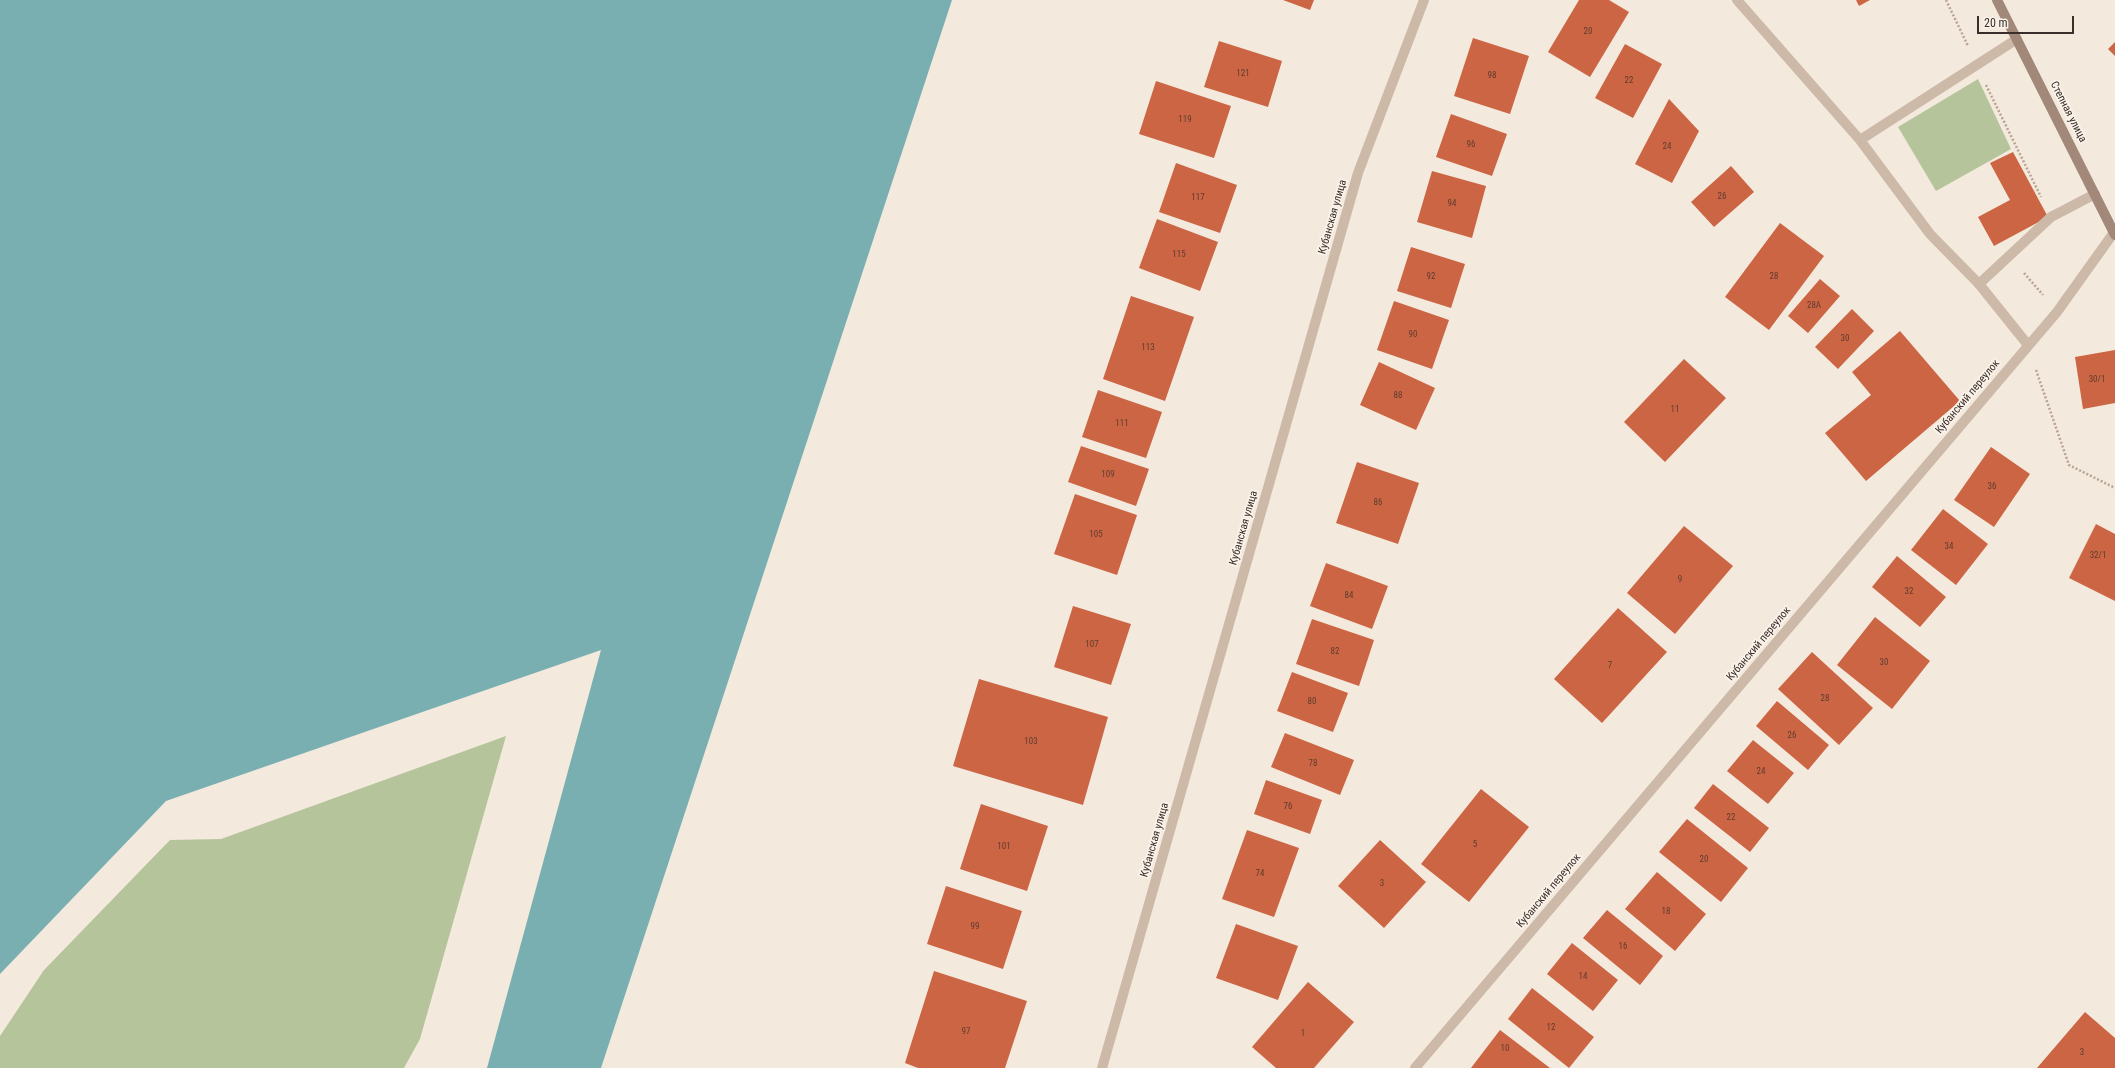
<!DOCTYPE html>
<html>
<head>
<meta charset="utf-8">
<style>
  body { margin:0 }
  #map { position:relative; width:2115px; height:1068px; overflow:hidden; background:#f4e9dd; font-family:"Roboto Condensed",sans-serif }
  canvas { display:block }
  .scale { position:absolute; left:1977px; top:16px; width:97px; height:18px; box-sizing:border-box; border:2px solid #392e29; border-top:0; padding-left:5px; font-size:12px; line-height:14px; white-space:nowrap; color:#392e29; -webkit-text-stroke:3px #fbf3ea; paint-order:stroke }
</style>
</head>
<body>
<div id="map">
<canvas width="2115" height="1068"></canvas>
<div class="scale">20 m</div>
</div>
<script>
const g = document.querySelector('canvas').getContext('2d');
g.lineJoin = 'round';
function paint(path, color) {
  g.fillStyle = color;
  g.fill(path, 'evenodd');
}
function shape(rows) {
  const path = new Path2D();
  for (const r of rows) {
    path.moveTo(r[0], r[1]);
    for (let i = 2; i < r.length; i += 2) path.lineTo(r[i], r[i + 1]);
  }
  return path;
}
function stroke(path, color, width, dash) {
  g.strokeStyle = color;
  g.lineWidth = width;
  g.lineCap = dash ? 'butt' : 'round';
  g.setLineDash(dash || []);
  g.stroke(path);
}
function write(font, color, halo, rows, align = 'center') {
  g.font = font + ' "Roboto Condensed",sans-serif';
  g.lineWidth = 3.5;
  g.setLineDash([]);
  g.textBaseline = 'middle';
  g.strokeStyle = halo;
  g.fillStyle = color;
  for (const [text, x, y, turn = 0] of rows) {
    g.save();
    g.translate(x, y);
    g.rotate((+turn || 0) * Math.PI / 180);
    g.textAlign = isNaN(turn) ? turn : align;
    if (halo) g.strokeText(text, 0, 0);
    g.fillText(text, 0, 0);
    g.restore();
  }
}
paint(shape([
  [1978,79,2011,149,1936,191,1898,127],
  [506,736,420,1039,404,1068,0,1068,0,1036,44,970,170,840,221,839]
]), '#b6c49c');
paint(shape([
  [0,0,952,0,601,1068,487,1068,601,650,166,801,0,974]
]), '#7aafb2');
paint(shape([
  [1283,0,1314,0,1310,10],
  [1579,0,1609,0,1629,12,1590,77,1548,52],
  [1856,0,1870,0,1859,6],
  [1473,38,1529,56,1510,114,1454,96],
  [1219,41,1282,61,1268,107,1204,87],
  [2115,42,2115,56,2108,49],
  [1625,44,1662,64,1633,118,1595,98],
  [1156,81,1231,106,1214,158,1139,134],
  [1669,99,1699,131,1672,183,1635,164],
  [1451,114,1507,134,1492,176,1436,157],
  [2013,152,2048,217,1994,246,1978,217,2010,200,1990,163],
  [1176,163,1237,185,1220,233,1159,212],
  [1731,166,1754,192,1714,227,1691,202],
  [1432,171,1486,186,1472,238,1417,222],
  [1157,219,1218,242,1200,291,1139,268],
  [1780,223,1824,256,1769,330,1725,297],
  [1411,247,1465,264,1451,308,1397,291],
  [1820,279,1840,296,1808,333,1788,316],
  [1131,296,1194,317,1165,401,1103,379],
  [1394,301,1449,320,1432,369,1377,350],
  [1852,309,1874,331,1838,369,1815,347],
  [1900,331,1960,401,1866,481,1825,433,1871,395,1852,372],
  [2115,350,2115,403,2083,409,2075,357],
  [1684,359,1726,398,1665,462,1624,422],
  [1379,362,1435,388,1416,430,1360,405],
  [1098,390,1162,412,1146,458,1082,437],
  [1081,446,1149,469,1136,506,1068,482],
  [1991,447,2030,474,1994,527,1954,500],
  [1357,462,1419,483,1398,544,1336,523],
  [1075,494,1137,515,1117,575,1054,554],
  [1943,509,1988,544,1956,585,1911,550],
  [2096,524,2115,534,2115,601,2069,578],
  [1684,526,1733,566,1675,634,1627,593],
  [1897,556,1946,597,1920,627,1872,587],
  [1326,563,1388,586,1372,629,1310,606],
  [1073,606,1131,624,1111,685,1054,667],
  [1618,608,1667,652,1602,723,1554,679],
  [1875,617,1930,661,1892,709,1837,665],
  [1312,619,1374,640,1359,686,1296,664],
  [1812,652,1873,708,1839,745,1778,689],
  [1292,672,1348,693,1333,732,1277,711],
  [979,679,1108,717,1083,805,953,766],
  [1777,701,1829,745,1808,770,1756,726],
  [1285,733,1354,760,1340,795,1271,767],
  [1753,740,1794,773,1768,804,1727,771],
  [1266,780,1322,800,1310,834,1254,814],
  [1713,784,1769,828,1750,852,1694,808],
  [1481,789,1529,827,1469,902,1421,864],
  [981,804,1048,826,1027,891,960,869],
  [1687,819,1748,868,1721,902,1659,852],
  [1247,830,1299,848,1274,917,1222,899],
  [1380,840,1426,882,1384,928,1338,886],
  [1657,872,1706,914,1675,951,1625,909],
  [946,886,1022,911,1003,969,927,944],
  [1607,910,1663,956,1640,985,1583,938],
  [1236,924,1298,946,1278,1000,1216,978],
  [1572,943,1618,980,1593,1011,1547,974],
  [934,971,1027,1001,1005,1068,918,1068,905,1063],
  [1308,982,1354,1022,1314,1068,1276,1068,1252,1047],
  [1532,988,1594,1037,1569,1068,1508,1019],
  [2085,1012,2115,1038,2115,1068,2037,1068],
  [1500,1030,1550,1068,1471,1068]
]), '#cc6543');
stroke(shape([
  [1946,0,1968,46],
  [1986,85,2041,197],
  [2024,273,2043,295],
  [2036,370,2069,465,2115,488]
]), '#b9a392', 2.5, [2, 2]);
stroke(shape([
  [1979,284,2051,217,2095,194]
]), '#cdb9a8', 10);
stroke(shape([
  [1737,0,1860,140,1930,234,1979,284,2028,345],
  [1860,140,2017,39],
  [1415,1068,2057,312,2115,231]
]), '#cdb9a8', 10);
stroke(shape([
  [1102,1068,1358,173,1424,0]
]), '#cdb9a8', 10);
stroke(shape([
  [1997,0,2115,235]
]), '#a18879', 10);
write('9px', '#5e3c30', null, [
  ["20",1588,32],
  ["121",1243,74],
  ["98",1492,76],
  ["22",1629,81],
  ["119",1185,120],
  ["96",1471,145],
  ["24",1667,147],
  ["26",1722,197],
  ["117",1198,198],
  ["94",1452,204],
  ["115",1179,255],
  ["92",1431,277],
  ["28",1774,277],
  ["28А",1814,306],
  ["90",1413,335],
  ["30",1845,339],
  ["113",1148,348],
  ["30/1",2097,380],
  ["88",1398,396],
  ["11",1675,410],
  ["111",1122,424],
  ["109",1108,475],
  ["36",1992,487],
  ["86",1378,503],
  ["105",1096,535],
  ["34",1949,547],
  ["32/1",2098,556],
  ["9",1680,580],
  ["32",1909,592],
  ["84",1349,596],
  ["107",1092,645],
  ["82",1335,652],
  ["30",1884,663],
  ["7",1610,666],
  ["28",1825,699],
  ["80",1312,702],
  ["26",1792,736],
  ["103",1031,742],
  ["78",1313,764],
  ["24",1761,772],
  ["76",1288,807],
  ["22",1731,818],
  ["5",1475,845],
  ["101",1004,847],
  ["20",1704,860],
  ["74",1260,874],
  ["3",1382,884],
  ["18",1666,912],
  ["99",975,927],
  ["16",1623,947],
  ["14",1583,977],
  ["12",1551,1028],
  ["97",966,1032],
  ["1",1303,1034],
  ["10",1505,1049],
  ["3",2082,1053]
]);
write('11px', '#392e29', '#fbf3ea', [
  ["Степная улица",2068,112,63],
  ["Кубанская улица",1333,217,-74],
  ["Кубанский переулок",1968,397,-50],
  ["Кубанская улица",1244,528,-74],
  ["Кубанский переулок",1759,644,-50],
  ["Кубанская улица",1155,840,-74],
  ["Кубанский переулок",1549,891,-50]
]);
</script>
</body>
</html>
